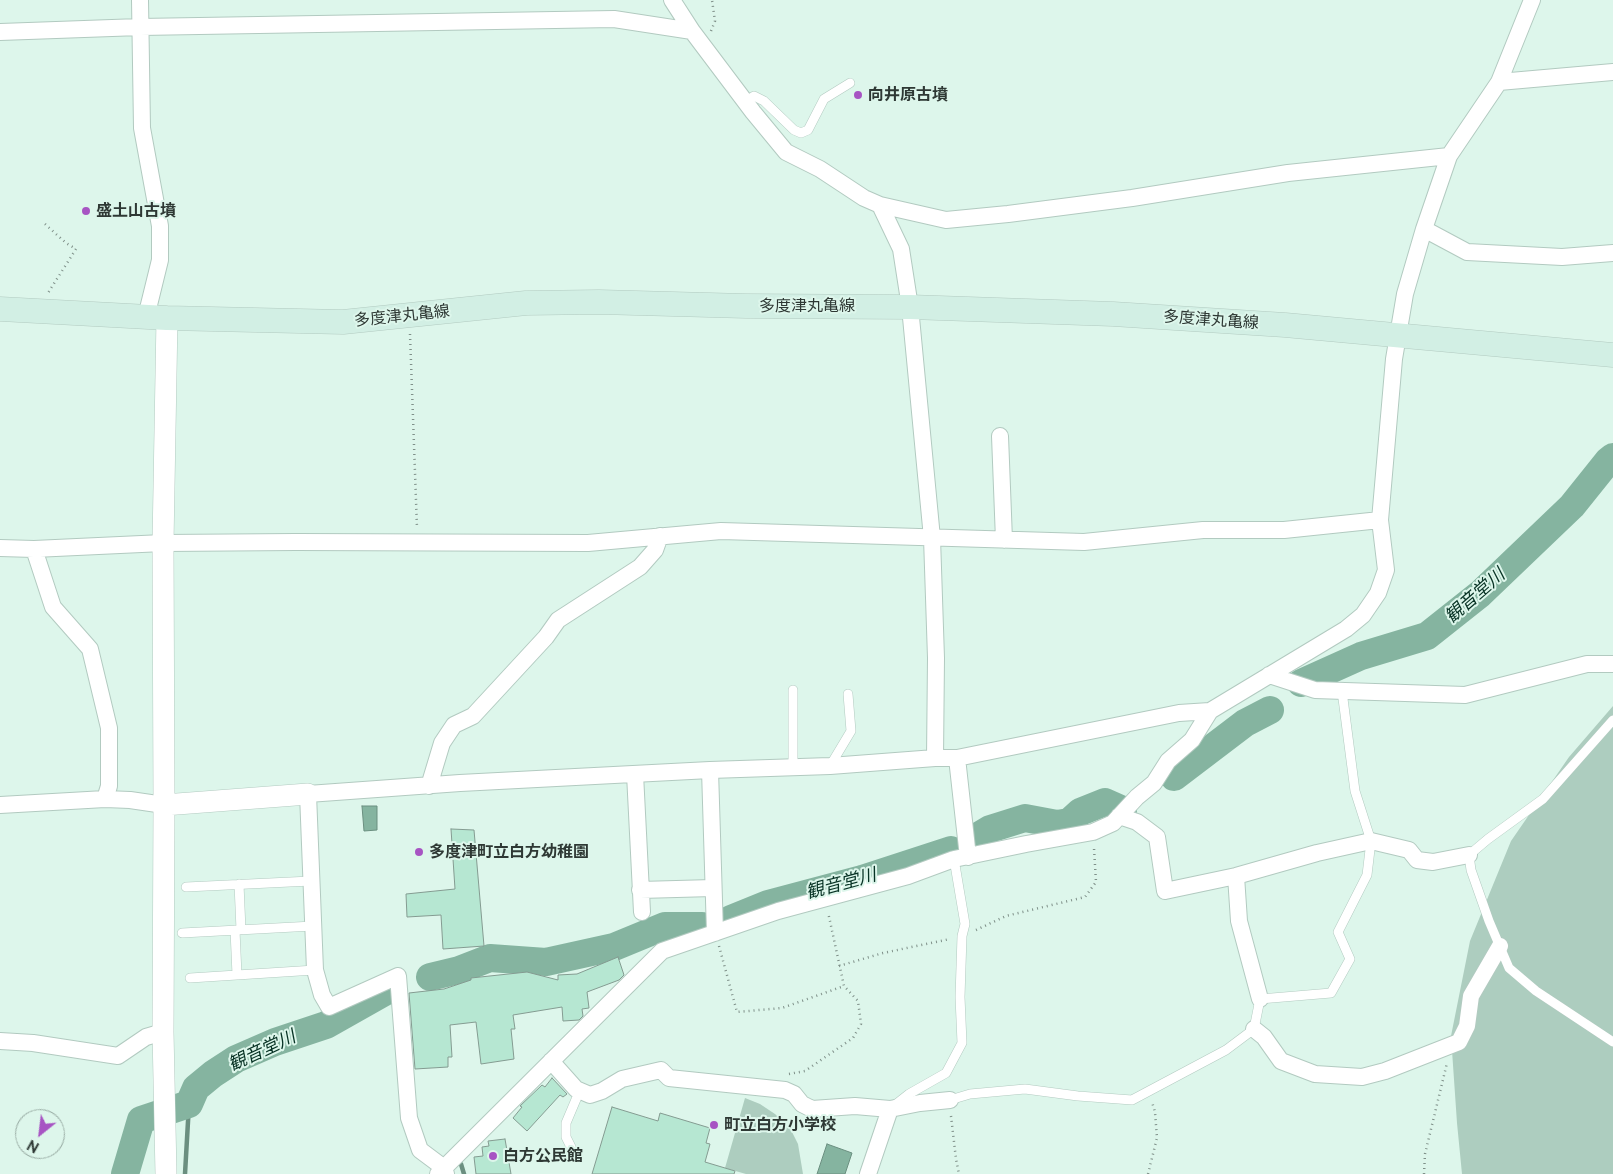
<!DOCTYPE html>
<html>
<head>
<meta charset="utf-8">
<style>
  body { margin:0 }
  #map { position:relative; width:1613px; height:1174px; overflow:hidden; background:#ddf6eb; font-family:Raleway,sans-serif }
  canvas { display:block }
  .north { position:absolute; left:15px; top:1109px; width:50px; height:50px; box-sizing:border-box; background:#ddf6eb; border:1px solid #97aaa2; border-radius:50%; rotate:209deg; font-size:14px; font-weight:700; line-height:20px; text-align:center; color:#2e3834 }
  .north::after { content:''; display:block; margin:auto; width:18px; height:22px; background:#a754c3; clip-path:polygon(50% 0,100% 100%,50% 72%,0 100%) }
</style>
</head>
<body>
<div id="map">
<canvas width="1613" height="1174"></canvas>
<div class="north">N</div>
</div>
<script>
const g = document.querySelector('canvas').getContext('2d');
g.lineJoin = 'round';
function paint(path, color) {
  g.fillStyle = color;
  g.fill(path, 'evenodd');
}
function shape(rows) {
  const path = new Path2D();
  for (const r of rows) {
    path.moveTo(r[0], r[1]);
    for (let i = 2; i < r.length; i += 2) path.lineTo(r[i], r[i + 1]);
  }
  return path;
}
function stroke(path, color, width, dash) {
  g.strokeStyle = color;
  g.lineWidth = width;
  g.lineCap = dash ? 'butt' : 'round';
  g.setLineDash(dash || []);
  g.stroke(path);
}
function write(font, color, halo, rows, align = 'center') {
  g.font = font + ' Raleway,"Noto Sans JP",sans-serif';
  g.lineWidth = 4;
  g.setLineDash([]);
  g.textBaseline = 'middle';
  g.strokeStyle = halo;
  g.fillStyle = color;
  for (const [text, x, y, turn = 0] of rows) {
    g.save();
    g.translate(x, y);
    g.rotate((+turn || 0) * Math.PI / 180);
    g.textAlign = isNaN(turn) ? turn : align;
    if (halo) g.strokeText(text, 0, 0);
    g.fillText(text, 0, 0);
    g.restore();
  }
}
paint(shape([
  [1613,706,1613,1174,1462,1174,1457,1123,1451,1036,1470,941,1511,841,1569,757],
  [745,1098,760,1104,775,1114,790,1128,798,1144,803,1174,746,1174,725,1168]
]), '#adcdbf');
const water = shape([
  [362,806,377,806,377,830,364,831,362,806],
  [827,1144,852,1153,845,1174,817,1174,827,1144]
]);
paint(water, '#85b4a0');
stroke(water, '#6b8f80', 1);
stroke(shape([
  [461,1164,464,1174],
  [185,1174,189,1104]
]), '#6b8f80', 4.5);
stroke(shape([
  [1301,683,1361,656,1427,636,1480,594,1572,506,1608,461,1613,457],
  [1174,777,1245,723,1270,710],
  [975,838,990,829,1025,818,1057,824,1069,822,1080,812,1105,802,1123,810],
  [731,919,768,904,862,879,951,850],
  [430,977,459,970,490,958,546,962,614,947,665,926,702,926],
  [125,1174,141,1120,189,1104,196,1088,213,1074,236,1059,275,1042,326,1025,388,990]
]), '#85b4a0', 28);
const building = shape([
  [451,829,474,830,484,946,443,949,441,915,407,917,406,894,455,889,451,829],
  [618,957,624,975,619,980,587,992,589,1008,582,1009,583,1016,579,1020,563,1021,562,1007,513,1015,515,1029,511,1029,514,1059,481,1064,476,1022,450,1025,452,1057,448,1057,448,1067,415,1069,409,993,444,989,471,980,471,978,527,972,558,980,558,975,577,974,618,957],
  [552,1078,567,1094,563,1097,560,1095,527,1131,513,1118,522,1107,520,1106,542,1085,545,1087,552,1078],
  [612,1107,658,1121,660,1113,710,1128,706,1143,710,1144,705,1162,735,1171,734,1174,592,1174,612,1107],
  [505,1139,511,1174,476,1174,474,1157,483,1156,482,1147,489,1146,488,1141,505,1139]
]);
paint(building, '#b6e7d2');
stroke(building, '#849b91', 1);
const service = shape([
  [746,101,754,96,764,101,794,130,801,133,808,130,824,99,850,83],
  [793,690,793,767],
  [1613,720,1543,799,1488,839,1469,855,1471,870,1489,921,1509,968,1536,991,1613,1042],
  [830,766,851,731,848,694],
  [239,884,241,930],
  [186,887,311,881],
  [235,930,237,975],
  [182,933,313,926],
  [190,978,315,970],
  [950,1100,970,1094,1025,1089,1078,1096,1132,1100,1226,1050,1254,1029,1260,999,1331,993,1350,959,1338,932,1367,875,1371,841,1355,791,1342,691],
  [895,1105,909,1094,946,1073,962,1043,960,997,962,936,965,924,954,859],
  [571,1147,566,1137,566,1123,580,1090]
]);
const minor = shape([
  [140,0,142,128,160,226,160,260,146,317],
  [672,0,692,31,753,112,786,152,820,169,864,198,880,205,946,220,1008,214,1132,198,1288,173,1449,156],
  [0,32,140,27,614,19,692,31],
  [1499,82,1613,72],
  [880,205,901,249,910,307,932,538,936,658,935,758],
  [1424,229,1467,252,1562,257,1613,253],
  [1000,436,1004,540],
  [0,548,34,549,163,543,296,542,588,543,721,531,1084,542,1203,530,1284,530,1380,520],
  [34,549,53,607,90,649,109,728,109,786,105,799],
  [1269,675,1315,690,1465,695,1587,664,1613,664],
  [957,758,968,857],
  [710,770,715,933],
  [635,774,642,912],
  [429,786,442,743,454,725,473,716,546,637,558,620,640,567,655,550,660,536],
  [0,805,105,799,130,800,164,805],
  [1119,816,1137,822,1157,837,1165,891,1236,876,1317,853,1371,841,1409,850,1417,860,1433,862,1469,855],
  [1236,876,1239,921,1260,999],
  [640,890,713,888],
  [1254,1029,1264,1037,1281,1061,1315,1074,1362,1077,1385,1071,1459,1042,1467,1026,1471,996,1500,946],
  [0,1041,33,1043,118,1056,146,1037,163,1032],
  [551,1061,576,1089,590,1095,602,1091,622,1079,661,1070,669,1078,785,1090,794,1094,802,1104,812,1109,855,1106,890,1109,920,1103,950,1100],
  [438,1174,662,951,778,911,908,876,954,859,1026,844,1093,832,1113,823,1137,797,1154,783,1168,761,1192,740,1210,711,1346,629,1363,615,1378,593,1386,570,1380,520,1394,359,1405,294,1424,229,1449,156,1499,82,1532,0],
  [446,1174,444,1168,420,1150,409,1118,398,976,329,1007,322,995,315,970,308,794,460,783,710,770,830,766,935,758,957,758,1179,713,1210,711],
  [868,1174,890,1109]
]);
const tertiary = shape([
  [164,805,163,543,167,318],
  [166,1174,163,1032,164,805,308,794]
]);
const secondary = shape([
  [0,309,167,318,343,322,526,303,599,302,746,306,910,307,1113,314,1285,325,1613,355]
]);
stroke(service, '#b2cac0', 10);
stroke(minor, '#b2cac0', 18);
stroke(tertiary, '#b2cac0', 22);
stroke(secondary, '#b2cac0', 25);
stroke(shape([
  [711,31,715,21,712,0],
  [45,224,66,243,76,249,48,293],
  [410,334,417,528],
  [976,930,1006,916,1085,897,1096,882,1094,848],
  [719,946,737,1012,782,1008,844,986],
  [839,966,883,953,950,939],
  [789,1074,805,1071,853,1038,861,1024,858,1001,844,986,828,912],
  [951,1116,956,1159,959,1174],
  [1148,1174,1157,1138,1155,1112,1152,1102],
  [1424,1174,1425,1154,1447,1063]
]), '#7f9089', 2.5, [1, 4]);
stroke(service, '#fff', 9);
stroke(minor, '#fff', 16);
stroke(tertiary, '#fff', 21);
stroke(secondary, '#d2efe4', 24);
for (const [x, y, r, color] of [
  [858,95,5,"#a754c3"],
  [86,211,5,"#a754c3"],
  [419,852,5,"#a754c3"],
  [714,1125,5,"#a754c3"],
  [493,1156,5,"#a754c3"]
]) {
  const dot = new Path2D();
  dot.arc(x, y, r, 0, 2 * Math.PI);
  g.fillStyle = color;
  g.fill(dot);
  stroke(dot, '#ddf6eb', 2);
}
write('bold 16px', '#2e3834', '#ddf6eb', [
  ["向井原古墳",868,95],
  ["盛土山古墳",96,211],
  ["多度津町立白方幼稚園",429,852],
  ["町立白方小学校",724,1125],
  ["白方公民館",503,1156]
], 'left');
write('16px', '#2e3834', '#ddf6eb', [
  ["多度津丸亀線",807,306],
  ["多度津丸亀線",402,316,-6],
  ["多度津丸亀線",1211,320,4]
]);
write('italic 18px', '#073224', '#ddf6eb', [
  ["観音堂川",1475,596,-41],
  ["観音堂川",841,884,-15],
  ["観音堂川",262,1051,-25]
]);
</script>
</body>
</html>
